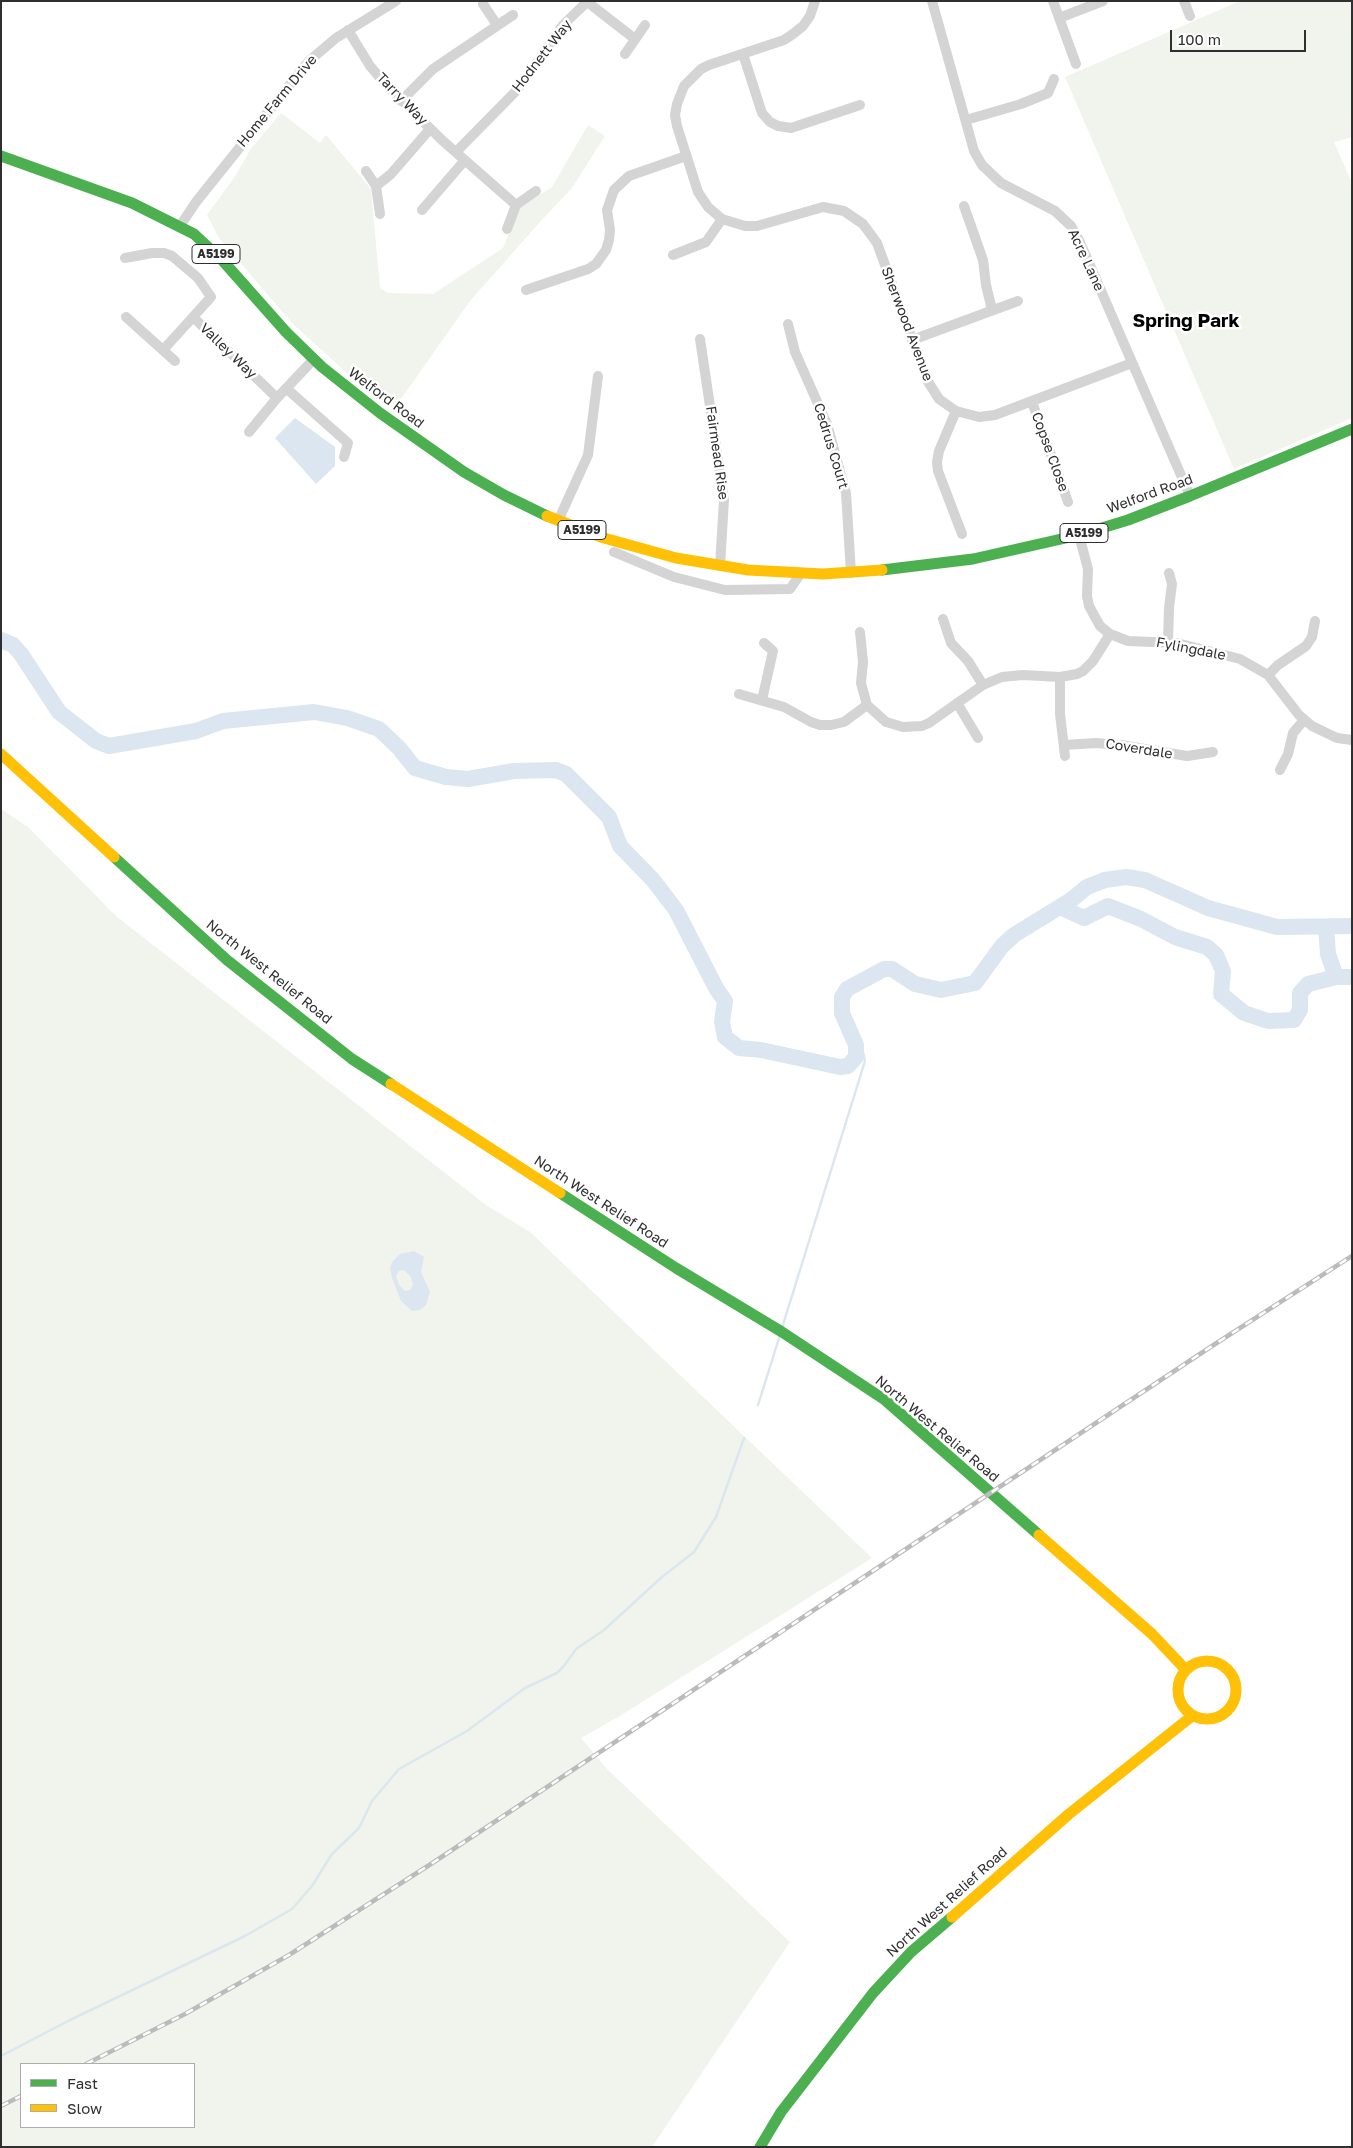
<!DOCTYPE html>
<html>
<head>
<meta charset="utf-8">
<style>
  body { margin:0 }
  #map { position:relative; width:1353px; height:2148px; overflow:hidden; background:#fff; font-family:"Golos Text",sans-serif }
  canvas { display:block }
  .frame { position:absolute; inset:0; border:2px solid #2f2f2f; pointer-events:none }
  .legend { position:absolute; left:20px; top:2063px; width:175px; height:65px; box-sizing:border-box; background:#fff; border:1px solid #acacac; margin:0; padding:6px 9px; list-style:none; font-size:15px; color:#2f2f2f }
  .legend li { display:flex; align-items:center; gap:10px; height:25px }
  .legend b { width:25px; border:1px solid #acacac }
  .scale { position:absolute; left:1170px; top:30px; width:136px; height:22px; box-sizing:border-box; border:2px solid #2f2f2f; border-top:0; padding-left:6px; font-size:15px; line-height:18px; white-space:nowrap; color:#2f2f2f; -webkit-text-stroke:4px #fff; paint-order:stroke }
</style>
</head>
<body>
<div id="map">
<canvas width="1353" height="2148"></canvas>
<div class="frame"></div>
<ul class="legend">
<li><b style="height:6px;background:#4caf50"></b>Fast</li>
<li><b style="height:6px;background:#ffc107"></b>Slow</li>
</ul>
<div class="scale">100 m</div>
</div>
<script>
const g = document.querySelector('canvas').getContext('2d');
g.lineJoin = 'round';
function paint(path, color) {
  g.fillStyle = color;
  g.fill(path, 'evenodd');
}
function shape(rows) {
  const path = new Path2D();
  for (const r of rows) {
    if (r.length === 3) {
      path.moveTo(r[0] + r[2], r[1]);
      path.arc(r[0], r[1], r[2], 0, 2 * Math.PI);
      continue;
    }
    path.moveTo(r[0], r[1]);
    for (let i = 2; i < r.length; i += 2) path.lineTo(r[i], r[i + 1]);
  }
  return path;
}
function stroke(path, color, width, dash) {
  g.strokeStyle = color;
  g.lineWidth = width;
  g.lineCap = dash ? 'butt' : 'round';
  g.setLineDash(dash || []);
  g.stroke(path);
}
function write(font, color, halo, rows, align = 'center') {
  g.font = font + ' "Golos Text",sans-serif';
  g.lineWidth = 5;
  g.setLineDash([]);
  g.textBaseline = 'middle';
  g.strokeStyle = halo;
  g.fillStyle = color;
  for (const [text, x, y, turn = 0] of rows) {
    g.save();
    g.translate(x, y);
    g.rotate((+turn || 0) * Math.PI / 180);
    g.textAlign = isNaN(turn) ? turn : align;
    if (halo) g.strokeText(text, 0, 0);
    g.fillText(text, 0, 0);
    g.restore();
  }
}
paint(shape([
  [1240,1,1352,1,1352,137,1334,142,1352,183,1352,418,1234,469,1065,77],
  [281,113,320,143,326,135,371,189,380,288,388,293,433,294,503,248,519,208,552,187,588,125,605,136,572,188,539,223,470,301,394,409,370,394,294,325,219,238,207,215,236,175,250,150],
  [1,809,28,827,116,916,486,1205,530,1232,872,1558,618,1717,581,1738,608,1770,790,1942,652,2147,1,2147],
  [21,2064,194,2064,194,2127,21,2127]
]), '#f0f4ec');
paint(shape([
  [295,418,335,447,335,466,316,484,275,438],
  [414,1251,424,1257,421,1272,430,1292,426,1305,420,1310,412,1311,401,1301,392,1278,390,1268,392,1262,400,1254],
  [404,1270,411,1277,413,1285,410,1290,405,1291,399,1285,396,1276,399,1271]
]), '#dbe6f0');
stroke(shape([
  [782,1328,865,1061,863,1052,856,1045],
  [758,1405,780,1335],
  [1,2056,70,2020,245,1936,292,1909,312,1886,332,1854,359,1828,372,1801,399,1769,467,1731,525,1688,557,1673,564,1666,576,1649,604,1630,662,1577,694,1552,716,1517,744,1438]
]), '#dbe6f0', 2.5);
stroke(shape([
  [1,640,13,645,21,654,59,712,96,741,109,746,196,731,223,721,314,712,347,718,379,729,399,748,415,768,446,777,468,779,514,771,556,770,566,774,609,817,620,846,653,880,676,910,716,988,725,1001,722,1022,725,1037,739,1048,761,1050,840,1067,848,1066,856,1057,856,1045,842,1013,842,997,847,989,884,969,892,969,915,984,941,990,975,983,1002,946,1014,935,1071,900,1087,887,1105,880,1126,877,1145,880,1208,908,1277,927,1352,926],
  [1060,907,1084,918,1108,906,1141,919,1175,937,1207,947,1216,955,1223,971,1221,994,1244,1013,1268,1021,1294,1020,1300,1010,1300,993,1308,984,1336,977],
  [1326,927,1328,954,1336,977,1352,977]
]), '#dbe6f0', 16);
stroke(shape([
  [586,1,635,39],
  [815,1,810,16,803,26,793,34,784,40,709,65,701,69,684,86,677,104,675,115,677,126,698,192,708,207,722,219,745,226,757,226,823,207,844,211,863,224,877,243,927,380,939,399,956,411,979,417,995,415,1132,363],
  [932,1,974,151,982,165,1001,183,1055,211,1071,226,1079,240,1190,496],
  [1053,1,1076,64],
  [1184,1,1190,16],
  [483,4,497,25],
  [1059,18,1103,1],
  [348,30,370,66,389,88,443,141,516,205],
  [625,54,645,25],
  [743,54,762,113,770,122,778,126,791,128,860,105],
  [401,101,433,69,513,15],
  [966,120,1021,104,1048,93,1054,79],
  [456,152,519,88,563,25,587,2],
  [366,171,376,186,380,214],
  [376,186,391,174,430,129],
  [964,206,983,260,986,285,992,310],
  [422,210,465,160],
  [180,226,196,202,309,61,336,38,396,1],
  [507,229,516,205,536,191],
  [673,255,706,242,722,219],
  [125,258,152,253,164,253,172,256,198,278,211,297,193,317,277,398,314,359],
  [526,290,588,269,596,264,606,250,609,240,610,230,607,210,614,190,629,176,686,156],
  [126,317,175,361],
  [788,324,795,352,827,424,846,493,851,573],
  [700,339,724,500,720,566],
  [912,340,1018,301],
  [163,350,193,317],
  [287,389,348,443,344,457],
  [1032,402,1068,502],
  [956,411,939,451,937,462,938,471,962,534],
  [249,432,277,398],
  [558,521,588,455,598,376],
  [1079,535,1088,569,1087,596,1089,606,1100,626,1110,634,1128,641,1177,643,1240,659,1268,675,1299,715,1312,726,1337,738,1352,740],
  [614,552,674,577,725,590,790,589,801,573],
  [943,619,951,643,968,661,983,685],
  [860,632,863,662,861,683,867,705,886,722,903,727,922,726,929,723,983,685,1002,677,1023,675,1060,677,1077,674,1083,671,1093,661,1110,634],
  [1168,642,1169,608,1172,584,1169,573],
  [1268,675,1278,665,1306,646,1312,637,1315,621],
  [1060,677,1060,714,1065,756],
  [739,694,784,707,811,722,820,725,831,725,844,722,867,705],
  [762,700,773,651,764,643],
  [957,703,978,738],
  [1064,745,1096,743,1121,745,1187,756,1213,752],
  [1280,770,1288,754,1293,733,1304,720]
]), '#d4d4d4', 10);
stroke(shape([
  [1,156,132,203,194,234,223,261,286,332,322,367,380,413,464,472,504,495,547,516],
  [882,570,973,559,1079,535,1128,520,1190,496,1352,429],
  [114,857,227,960,352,1059,391,1084],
  [560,1193,676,1268,782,1332,885,1400,1039,1535],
  [760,2147,781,2112,873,1993,911,1952,952,1917]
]), '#4caf50', 11);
stroke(shape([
  [547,516,604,538,676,558,748,570,823,574,882,570],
  [1,754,114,857],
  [391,1084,560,1193],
  [1039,1535,1152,1634,1186,1670],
  [1207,1690,29],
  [952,1917,1069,1814,1192,1716]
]), '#ffc107', 11);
const rail = shape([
  [86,2064,185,2014,289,1955,434,1862,1212,1346,1352,1256],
  [1,2106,21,2096]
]);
stroke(rail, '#bbb', 4.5);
stroke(rail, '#fff', 2.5, [8]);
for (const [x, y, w] of [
  [216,254,48],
  [582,530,48],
  [1084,533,48]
]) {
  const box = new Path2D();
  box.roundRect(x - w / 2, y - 9.5, w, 19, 4);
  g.fillStyle = '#fff';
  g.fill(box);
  stroke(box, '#2f2f2f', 1);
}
write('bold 12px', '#2f2f2f', null, [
  ["A5199",216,254],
  ["A5199",582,530],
  ["A5199",1084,533]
]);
write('14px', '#2f2f2f', '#fff', [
  ["Hodnett Way",542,56,-52],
  ["Tarry Way",402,99,46],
  ["Home Farm Drive",277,101,-50],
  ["Acre Lane",1086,260,65],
  ["Sherwood Avenue",907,324,69],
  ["Valley Way",228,351,44],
  ["Welford Road",386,398,37],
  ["Cedrus Court",831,446,73],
  ["Copse Close",1050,452,70],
  ["Fairmead Rise",717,453,82],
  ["Welford Road",1150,494,-20],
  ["Fylingdale",1191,649,11],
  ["Coverdale",1139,749,9],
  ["North West Relief Road",269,972,39],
  ["North West Relief Road",601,1202,33],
  ["North West Relief Road",937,1429,40],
  ["North West Relief Road",947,1902,-42]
]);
write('bold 19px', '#000', '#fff', [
  ["Spring Park",1186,321]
]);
</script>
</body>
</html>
